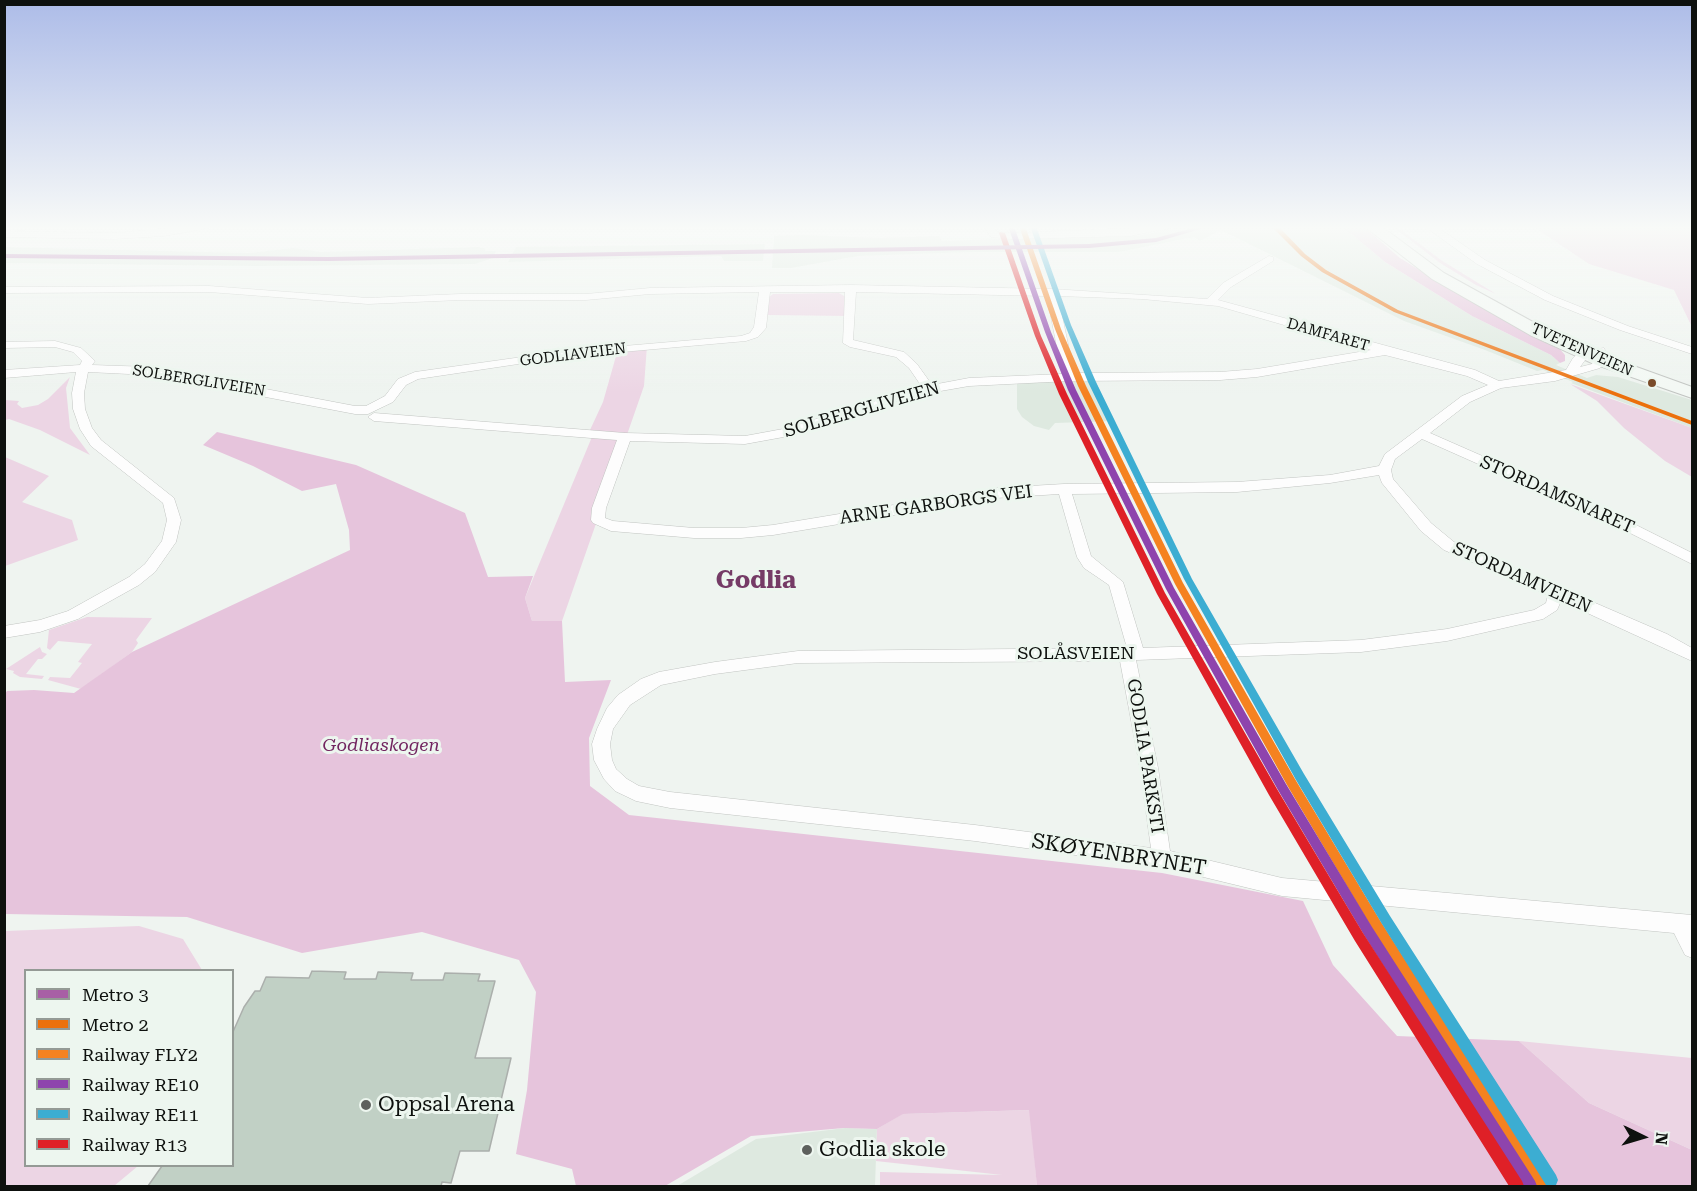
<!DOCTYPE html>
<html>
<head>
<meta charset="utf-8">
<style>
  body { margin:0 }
  #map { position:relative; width:1697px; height:1191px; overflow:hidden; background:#eff4f0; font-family:"Roboto Serif",serif }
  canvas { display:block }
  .frame { position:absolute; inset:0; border:6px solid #0e110e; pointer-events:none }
  .legend { position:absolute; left:24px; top:969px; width:210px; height:198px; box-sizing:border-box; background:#edf6ef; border:2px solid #949a95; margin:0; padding:8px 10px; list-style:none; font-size:18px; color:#0e110e }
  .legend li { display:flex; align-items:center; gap:12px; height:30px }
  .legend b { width:30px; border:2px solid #949a95 }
  .north { position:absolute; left:1613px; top:1107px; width:60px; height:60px; -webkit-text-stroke:4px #edf6ef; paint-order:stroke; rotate:95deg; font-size:16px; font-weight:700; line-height:24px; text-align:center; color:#0e110e }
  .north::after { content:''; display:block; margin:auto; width:21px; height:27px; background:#0e110e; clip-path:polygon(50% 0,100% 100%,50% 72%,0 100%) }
</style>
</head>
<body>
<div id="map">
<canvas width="1697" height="1191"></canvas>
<div class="frame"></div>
<ul class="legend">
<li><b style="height:8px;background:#a85fa5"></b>Metro 3</li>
<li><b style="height:8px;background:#ec700c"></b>Metro 2</li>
<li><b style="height:8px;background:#f58220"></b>Railway FLY2</li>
<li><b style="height:8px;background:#8e44ad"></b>Railway RE10</li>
<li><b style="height:8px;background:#3cadd2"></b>Railway RE11</li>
<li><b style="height:8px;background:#df2027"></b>Railway R13</li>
</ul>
<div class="north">N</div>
</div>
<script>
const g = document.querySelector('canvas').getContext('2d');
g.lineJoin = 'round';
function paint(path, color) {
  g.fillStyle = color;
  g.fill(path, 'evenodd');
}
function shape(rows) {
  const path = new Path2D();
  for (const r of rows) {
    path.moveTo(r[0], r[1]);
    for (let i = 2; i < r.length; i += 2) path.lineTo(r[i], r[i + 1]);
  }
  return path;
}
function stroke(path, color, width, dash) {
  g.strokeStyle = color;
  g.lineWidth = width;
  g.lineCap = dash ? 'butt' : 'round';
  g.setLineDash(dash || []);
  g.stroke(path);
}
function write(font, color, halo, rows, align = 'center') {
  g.font = font + ' "Roboto Serif",serif';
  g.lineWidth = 6;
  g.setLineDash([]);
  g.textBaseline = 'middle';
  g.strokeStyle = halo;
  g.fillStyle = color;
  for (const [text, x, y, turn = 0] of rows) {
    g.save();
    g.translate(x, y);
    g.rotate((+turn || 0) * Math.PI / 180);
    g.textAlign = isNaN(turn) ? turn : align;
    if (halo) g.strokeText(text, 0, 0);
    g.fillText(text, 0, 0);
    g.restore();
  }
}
paint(shape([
  [1186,226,1342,226,1385,262,1472,316,1551,355,1560,363,1556,365,1587,378,1596,375,1618,377,1692,400,1692,428,1571,383,1573,382,1543,370,1537,371,1485,350,1404,321,1221,230,1200,241,1194,237,1119,252,972,252,858,256,791,268,772,268,774,236,802,235,881,238,939,236,942,241,1000,239,1006,242,1008,239,1136,236],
  [765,244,763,261,724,261,721,256,508,262,516,247],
  [5,247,249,253,293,248,321,252,478,247,484,248,486,251,496,251,493,258,475,264,256,266,5,263],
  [1020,382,1096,382,1113,421,1055,423,1049,430,1034,426,1022,417,1017,409,1017,384],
  [845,1128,877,1129,875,1186,677,1186,756,1139]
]), '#dee9e0');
paint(shape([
  [1392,226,1396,226,1441,260,1496,294,1476,285,1440,263],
  [1532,226,1692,226,1692,327,1674,290,1589,264],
  [839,293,846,297,846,316,767,315,769,297,773,294],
  [647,346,644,386,562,621,532,621,525,598,594,432,590,430,603,402,618,349],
  [70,377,66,388,70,428,90,455,40,430,9,419,5,420,5,400,19,401,17,404,22,408,38,405,48,399],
  [1570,384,1692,428,1692,477,1665,461,1624,428,1597,401],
  [5,457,49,476,22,502,72,520,78,540,5,566],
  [87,617,152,618,136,640,138,643,132,652,81,689,48,680,50,677,70,678,82,663,78,662,92,644,58,641,50,650,47,648,49,630],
  [40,647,42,652,47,654,42,659,38,659,26,674,44,676,42,679,20,677,13,673,14,671,6,669],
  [139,926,183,939,202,970,26,970,26,1166,138,1166,114,1186,5,1186,5,931],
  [1519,1041,1692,1058,1692,1150,1589,1103],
  [1030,1110,1037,1186,880,1186,880,1172,1002,1175,876,1161,877,1129,902,1114]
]), '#ecd5e4');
paint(shape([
  [1342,226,1363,226,1400,258,1447,287,1559,348,1565,355,1565,361,1560,363,1551,355,1472,316,1385,262],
  [217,432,356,465,465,513,488,577,533,576,525,598,532,621,562,621,565,682,611,680,589,738,590,786,629,815,1162,873,1303,901,1333,965,1397,1036,1519,1041,1589,1103,1692,1150,1692,1186,1037,1186,1029,1110,903,1114,877,1129,844,1128,751,1136,665,1186,576,1186,572,1169,516,1154,527,1090,536,992,519,960,422,932,302,953,187,917,5,914,4,695,7,691,34,690,74,693,132,652,350,550,349,530,336,484,302,491,253,466,203,445]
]), '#e6c4dc');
const building = shape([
  [312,971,346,972,344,979,376,979,378,972,413,973,411,980,443,980,445,973,480,974,478,981,495,981,475,1058,511,1058,489,1151,460,1151,451,1183,442,1182,441,1186,148,1186,162,1166,232,1166,232,1034,244,1007,255,991,260,991,266,977,309,978,312,971]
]);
paint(building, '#c1d0c5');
stroke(building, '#abafac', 1.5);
const minor = shape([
  [191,226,220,226,164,236,114,239,4,237,4,231,114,233,191,226],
  [983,226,993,226,997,232,1012,233,1181,226,1130,236,1012,239,991,237,983,226],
  [1424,226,1436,226,1485,260,1553,296,1628,326,1692,347,1692,354,1620,330,1545,300,1477,264,1424,226],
  [1269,256,1273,257,1273,261,1231,287,1218,300,1475,370,1499,381,1566,370,1573,358,1580,352,1604,348,1608,357,1600,368,1555,381,1501,388,1470,402,1430,433,1612,513,1692,553,1692,564,1602,519,1422,439,1395,459,1391,470,1393,479,1431,523,1454,542,1667,634,1692,648,1692,661,1561,601,1557,610,1543,619,1447,641,1361,652,1136,660,1158,768,1170,851,1282,878,1692,915,1692,958,1685,955,1674,933,1282,896,1162,867,975,841,670,808,636,801,615,791,604,779,594,760,592,744,597,729,607,708,618,695,641,679,659,672,715,662,798,651,1127,648,1109,585,1084,568,1077,557,1059,494,996,498,773,535,741,538,694,538,611,531,593,523,591,520,592,508,617,440,374,421,368,417,374,413,625,433,745,436,783,429,922,387,909,368,896,357,850,347,843,343,845,292,770,292,766,328,758,337,746,341,565,357,418,379,406,385,393,402,368,414,355,414,150,375,88,372,84,393,85,409,92,428,101,440,174,498,181,520,176,542,155,572,139,585,78,619,40,632,4,638,4,626,40,620,68,611,129,577,145,564,162,541,167,520,163,503,91,446,80,429,73,409,72,393,76,372,4,378,4,370,80,365,82,361,73,352,55,347,4,348,4,342,55,341,81,348,95,361,92,365,150,367,355,406,366,406,385,396,398,379,415,372,565,351,741,336,750,333,754,327,759,292,650,294,586,300,460,300,368,304,209,292,4,293,4,287,209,286,368,298,460,294,586,294,650,288,851,285,1052,289,1207,299,1223,283,1269,256],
  [856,292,1047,296,1062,374,969,378,932,385,917,364,904,352,853,340,856,292],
  [1058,296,1142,299,1218,306,1371,350,1257,369,1220,372,1074,373,1058,296],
  [1385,355,1467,376,1488,385,1462,396,1385,454,1379,466,1330,475,1237,482,1064,484,996,488,773,525,741,528,694,528,613,521,605,518,606,508,630,441,745,444,789,436,912,396,969,386,1069,381,1220,380,1257,377,1385,355],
  [1596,355,1592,364,1580,367,1588,356,1596,355],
  [1379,475,1382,483,1421,531,1444,550,1548,595,1546,603,1534,610,1447,629,1361,640,1143,648,1123,582,1091,556,1072,494,1237,492,1330,483,1379,475],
  [1120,661,1140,768,1151,848,975,825,670,792,639,786,627,779,616,769,612,760,610,744,613,729,630,705,661,685,715,674,798,663,1120,661]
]);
const secondary = shape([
  [1364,226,1381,226,1444,273,1542,327,1606,356,1692,387,1692,398,1594,364,1530,335,1432,279,1364,226]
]);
stroke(minor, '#c1c4c1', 1);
stroke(secondary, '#c1c4c1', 2);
paint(minor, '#fdfdfd');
paint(secondary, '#f3f8f4');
paint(shape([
  [1019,226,1025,226,1061,329,1086,386,1183,583,1295,779,1381,922,1547,1181,1549,1186,1534,1186,1373,930,1287,785,1175,584,1078,386,1055,329,1019,226]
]), '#f58220');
paint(shape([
  [1010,228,1015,229,1051,332,1076,390,1174,588,1286,784,1372,927,1535,1181,1537,1186,1522,1186,1364,935,1278,790,1166,589,1068,390,1045,332,1009,229,1010,228]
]), '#8e44ad');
paint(shape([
  [1030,226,1036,226,1071,325,1096,382,1192,579,1304,774,1390,916,1556,1175,1558,1180,1556,1185,1550,1186,1546,1185,1382,924,1296,780,1184,579,1088,382,1065,325,1030,226]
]), '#3cadd2');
paint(shape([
  [1000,232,1005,233,1041,336,1067,394,1165,593,1277,789,1363,933,1522,1181,1524,1186,1509,1186,1355,941,1269,795,1157,594,1059,394,1035,336,999,233,1000,232]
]), '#df2027');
paint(shape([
  [1200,226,1211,226,1156,242,1089,248,328,261,4,258,4,254,328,257,1089,244,1156,238,1200,226]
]), '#a85fa5');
paint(shape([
  [1271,226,1278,226,1305,254,1326,270,1398,310,1692,421,1692,425,1394,312,1322,272,1301,256,1271,226]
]), '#ec700c');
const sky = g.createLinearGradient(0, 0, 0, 393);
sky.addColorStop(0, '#adbce8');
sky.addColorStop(0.58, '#f8faf8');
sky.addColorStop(1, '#f8faf800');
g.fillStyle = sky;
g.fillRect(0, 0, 1697, 393);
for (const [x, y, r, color] of [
  [1652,383,5,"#7a4b2a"],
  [366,1105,6,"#5d605d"],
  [807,1150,6,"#5d605d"]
]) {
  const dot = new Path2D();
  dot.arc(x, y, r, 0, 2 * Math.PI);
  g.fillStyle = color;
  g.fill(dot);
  stroke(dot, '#edf6ef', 2);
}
write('15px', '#0e110e', '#edf6ef', [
  ["DAMFARET",1328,335,16],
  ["TVETENVEIEN",1582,350,24],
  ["GODLIAVEIEN",573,355,-7],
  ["SOLBERGLIVEIEN",199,381,9]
]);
write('18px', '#0e110e', '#edf6ef', [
  ["SOLBERGLIVEIEN",862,410,-16],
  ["STORDAMSNARET",1557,495,24],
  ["ARNE GARBORGS VEI",936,505,-8],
  ["STORDAMVEIEN",1522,578,24],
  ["SOLÅSVEIEN",1076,654],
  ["GODLIA PARKSTI",1145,756,81]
]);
write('italic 18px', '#722560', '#edf6ef', [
  ["Godliaskogen",381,746]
]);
write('21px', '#0e110e', '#edf6ef', [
  ["SKØYENBRYNET",1119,855,9]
]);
write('21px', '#0e110e', '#edf6ef', [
  ["Oppsal Arena",378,1105],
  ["Godlia skole",819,1150]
], 'left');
write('bold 24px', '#753b66', '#edf6ef', [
  ["Godlia",756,581]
]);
</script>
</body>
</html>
